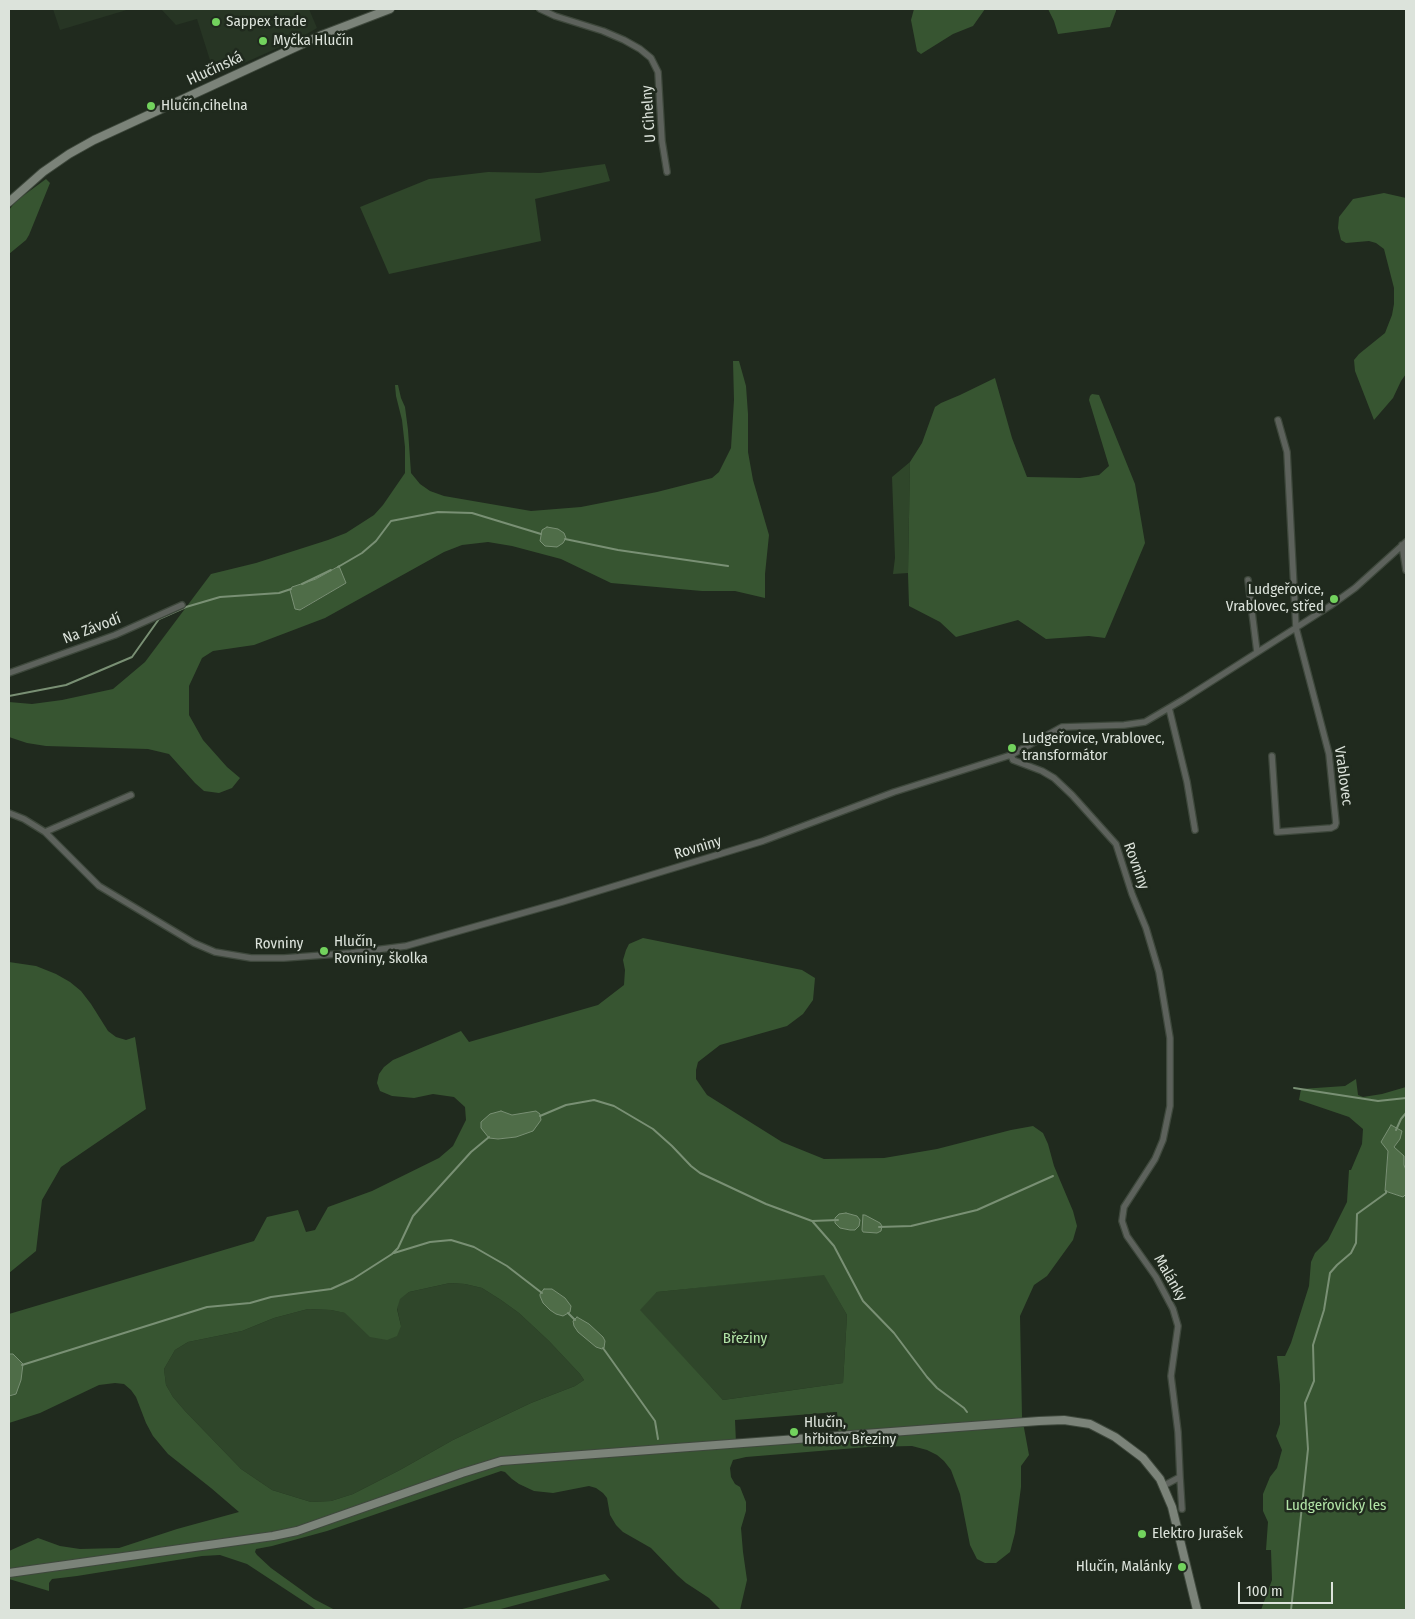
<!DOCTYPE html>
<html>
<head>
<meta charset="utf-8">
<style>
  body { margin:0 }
  #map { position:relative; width:1415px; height:1619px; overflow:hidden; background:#202a1e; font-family:"Fira Sans Condensed",sans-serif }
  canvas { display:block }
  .frame { position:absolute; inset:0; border:10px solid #dce3db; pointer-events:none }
  .scale { position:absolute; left:1238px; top:1582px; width:95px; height:22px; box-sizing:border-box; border:2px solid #dce3db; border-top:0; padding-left:6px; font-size:15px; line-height:18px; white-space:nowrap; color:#dce3db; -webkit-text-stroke:4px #202a1e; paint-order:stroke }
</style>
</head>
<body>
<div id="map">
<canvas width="1415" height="1619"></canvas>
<div class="frame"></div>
<div class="scale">100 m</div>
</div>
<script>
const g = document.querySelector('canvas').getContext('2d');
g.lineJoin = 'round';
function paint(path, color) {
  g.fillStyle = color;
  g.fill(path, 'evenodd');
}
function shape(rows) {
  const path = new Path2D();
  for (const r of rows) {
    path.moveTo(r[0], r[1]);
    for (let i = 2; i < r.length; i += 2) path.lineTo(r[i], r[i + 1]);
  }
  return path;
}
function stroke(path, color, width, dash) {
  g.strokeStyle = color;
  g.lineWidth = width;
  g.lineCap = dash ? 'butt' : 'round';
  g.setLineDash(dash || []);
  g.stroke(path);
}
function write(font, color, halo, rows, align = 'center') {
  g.font = font + ' "Fira Sans Condensed",sans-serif';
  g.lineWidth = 5;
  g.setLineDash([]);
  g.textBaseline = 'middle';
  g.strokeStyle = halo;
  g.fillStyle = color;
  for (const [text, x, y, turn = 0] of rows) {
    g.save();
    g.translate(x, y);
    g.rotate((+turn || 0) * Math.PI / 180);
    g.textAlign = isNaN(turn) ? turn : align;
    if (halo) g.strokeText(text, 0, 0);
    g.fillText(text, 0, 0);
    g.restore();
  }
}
paint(shape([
  [53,9,130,9,60,30],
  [161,9,309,9,317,28,300,38,215,76,197,19,176,25]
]), '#273524');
paint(shape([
  [605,164,610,181,535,199,541,241,389,274,360,207,429,179,488,172,540,173],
  [910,462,908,573,893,574,895,558,892,477],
  [824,1274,847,1315,843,1383,723,1400,639,1310,657,1292],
  [450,1283,465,1284,482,1288,501,1300,519,1313,549,1341,580,1374,584,1380,575,1386,531,1403,453,1440,400,1470,353,1494,331,1501,311,1502,272,1490,241,1469,185,1411,173,1397,166,1385,164,1369,175,1350,188,1342,242,1331,274,1318,308,1309,331,1310,346,1313,355,1321,401,1326,397,1308,399,1299,409,1292]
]), '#2f462a');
paint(shape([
  [914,9,985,9,973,26,953,34,921,54,917,51,911,20],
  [1048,9,1116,9,1116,11,1110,27,1058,34,1054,21],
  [46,179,50,183,29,235,26,240,9,254,9,210,16,201],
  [1384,193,1406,198,1406,374,1401,381,1393,398,1374,420,1355,371,1354,360,1359,354,1385,333,1392,315,1394,304,1394,288,1384,249,1376,243,1369,241,1346,243,1341,240,1338,228,1339,217,1353,199],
  [733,361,739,361,746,386,748,414,748,452,753,480,769,535,765,574,765,598,735,591,702,591,611,583,561,559,512,546,488,542,462,545,444,552,325,618,254,645,213,651,202,658,189,686,189,715,203,740,227,767,240,778,232,788,219,793,204,791,195,783,169,754,148,749,46,746,27,743,9,737,9,702,32,704,62,700,113,689,145,662,211,574,256,563,328,540,346,533,374,515,383,505,405,473,405,447,402,420,396,396,395,385,398,385,401,398,405,407,408,430,411,473,420,484,430,491,444,496,531,511,581,507,657,492,712,478,719,472,731,448,734,400],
  [337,567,346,583,301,610,293,598,290,590,316,579],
  [995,378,1012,438,1027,477,1080,478,1099,475,1109,466,1089,400,1090,396,1092,394,1099,395,1135,484,1145,543,1105,638,1089,636,1046,639,1018,620,956,637,940,622,909,606,908,573,910,462,922,443,935,407,941,403,960,395],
  [643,938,802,970,815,978,813,1000,803,1014,787,1026,720,1045,698,1062,696,1070,696,1079,707,1095,782,1142,824,1159,884,1158,937,1149,1011,1130,1033,1126,1043,1133,1048,1144,1054,1166,1073,1211,1077,1226,1073,1240,1047,1276,1034,1285,1020,1316,1022,1417,1029,1455,1021,1466,1021,1487,1015,1533,1010,1552,996,1563,985,1563,977,1559,970,1545,960,1494,951,1470,944,1461,937,1455,927,1450,912,1446,868,1447,746,1457,733,1460,730,1468,731,1477,735,1484,740,1487,746,1502,746,1511,741,1528,743,1552,747,1580,740,1610,721,1610,709,1598,686,1583,677,1575,651,1548,623,1532,616,1525,610,1515,607,1498,603,1493,596,1488,589,1486,553,1493,534,1491,519,1484,512,1479,505,1472,501,1471,327,1531,272,1546,256,1549,255,1552,257,1555,271,1568,314,1599,335,1610,317,1610,247,1564,220,1555,202,1556,77,1576,52,1579,49,1583,49,1591,9,1579,9,1551,38,1538,60,1546,80,1549,119,1548,177,1529,239,1512,211,1488,168,1454,153,1436,146,1423,136,1397,131,1390,124,1384,115,1383,99,1385,40,1413,9,1423,9,1396,16,1394,13,1354,9,1354,9,1314,254,1241,267,1217,298,1210,306,1232,315,1230,328,1207,372,1191,439,1158,453,1146,466,1120,465,1107,454,1097,433,1094,414,1098,392,1096,380,1091,377,1083,379,1074,384,1067,393,1060,461,1031,469,1042,598,1005,624,985,625,970,623,960,626,950,629,944],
  [501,1111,512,1115,516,1137,498,1139,489,1137],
  [824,1275,847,1315,843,1383,723,1400,640,1310,657,1292],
  [450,1283,465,1284,482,1288,501,1300,519,1313,549,1341,580,1374,584,1380,575,1386,531,1403,453,1440,400,1470,353,1494,331,1501,311,1502,272,1490,241,1469,185,1411,173,1397,166,1385,164,1369,175,1350,188,1342,242,1331,274,1318,308,1309,331,1310,345,1313,370,1337,387,1340,397,1336,401,1326,397,1309,400,1299,409,1292],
  [837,1412,839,1436,736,1443,735,1420],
  [9,962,36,966,56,974,70,982,81,991,91,1004,108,1031,116,1037,126,1040,135,1037,146,1109,61,1167,42,1200,36,1251,9,1273],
  [1356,1079,1358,1095,1363,1097,1382,1094,1406,1087,1406,1170,1394,1147,1400,1139,1388,1151,1385,1191,1403,1197,1406,1194,1406,1610,1261,1610,1272,1580,1271,1550,1266,1550,1268,1522,1263,1511,1263,1494,1270,1477,1277,1468,1282,1450,1276,1436,1280,1424,1280,1385,1277,1356,1285,1356,1291,1343,1309,1286,1311,1262,1315,1253,1328,1240,1347,1202,1349,1170,1351,1170,1362,1144,1363,1129,1349,1117,1299,1100,1301,1089,1345,1086],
  [605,1574,610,1580,497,1610,458,1610]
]), '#375531');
const water = shape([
  [547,527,558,529,564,533,566,538,563,543,557,547,545,546,540,541,542,530,547,527],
  [339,566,346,583,300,610,295,609,290,590,292,587,316,579,339,566],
  [501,1111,512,1115,536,1111,540,1114,541,1120,533,1131,516,1137,498,1139,489,1138,481,1128,481,1122,490,1114,501,1111],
  [1391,1125,1402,1131,1400,1139,1394,1147,1404,1156,1404,1165,1406,1170,1406,1194,1403,1197,1385,1191,1388,1151,1381,1142,1391,1125],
  [846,1213,857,1216,860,1220,859,1226,855,1230,850,1230,840,1228,835,1223,835,1218,839,1214,846,1213],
  [863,1215,865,1215,880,1223,882,1226,881,1231,877,1233,863,1232,862,1230,863,1215],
  [544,1289,552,1289,565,1298,571,1306,570,1312,563,1316,556,1314,550,1310,543,1303,540,1296,540,1294,544,1289],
  [577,1317,589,1324,603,1337,605,1341,604,1348,602,1349,596,1347,578,1332,574,1326,573,1321,577,1317],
  [9,1354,13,1354,23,1364,21,1380,16,1394,9,1396,9,1354]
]);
paint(water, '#4f6d48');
stroke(water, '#799074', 1);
stroke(shape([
  [565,539,618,550,728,566],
  [338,567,362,553,376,541,391,521,438,512,472,513,541,534],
  [302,584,331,570],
  [9,696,66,685,132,657,159,619,186,607,220,597,279,593,291,589],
  [1294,1088,1378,1101,1406,1098],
  [540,1116,566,1105,594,1100,614,1106,653,1129,672,1146,691,1166,700,1173,766,1204,812,1221,838,1220],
  [1396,1130,1401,1119,1406,1113],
  [813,1222,834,1246,863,1301,894,1333,927,1377,937,1388,964,1408,967,1412],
  [879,1227,911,1226,977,1210,1053,1176],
  [394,1253,430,1242,451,1240,474,1247,507,1266,542,1293],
  [568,1313,575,1320],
  [603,1348,655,1421,658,1439],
  [22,1365,207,1307,250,1303,271,1297,331,1289,353,1279,392,1254,398,1248,413,1216,471,1152,489,1137],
  [1291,1610,1308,1449,1305,1403,1314,1381,1313,1345,1324,1310,1330,1273,1337,1265,1351,1253,1356,1243,1357,1214,1386,1193,1386,1191]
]), '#799074', 2);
const street = shape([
  [540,9,555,16,603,31,624,40,640,49,651,58,658,72,662,141,667,172],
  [1402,545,1406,570],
  [1248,580,1257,652],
  [9,673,115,635,182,605],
  [1169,708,1187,782,1195,830],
  [1011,755,1013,760,1042,771,1054,778,1072,795,1116,844,1132,894,1146,928,1159,972,1170,1038,1170,1106,1163,1140,1155,1159,1124,1207,1122,1221,1127,1236,1156,1277,1173,1309,1178,1326,1171,1376,1178,1432,1180,1477,1163,1486],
  [1272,756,1277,832,1331,828,1335,826,1336,823,1329,754,1296,628,1287,452,1278,420],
  [9,813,24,819,45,832,99,886,194,943,215,952,251,958,284,958,351,953,406,946,562,902,763,841,894,792,1011,755,1062,727,1124,725,1145,722,1184,699,1330,606,1355,588,1406,542],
  [45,832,131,795],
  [1180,1477,1182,1509]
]);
const secondary = shape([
  [9,202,43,172,69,154,94,140,322,35,390,9],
  [9,1573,273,1536,297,1531,462,1473,501,1461,1039,1421,1064,1420,1090,1424,1115,1437,1143,1458,1160,1479,1172,1507,1197,1610]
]);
stroke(street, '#3e483c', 8);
stroke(secondary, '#3e483c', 10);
stroke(street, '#5d625c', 5.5);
stroke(secondary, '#7b8379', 8);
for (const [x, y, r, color] of [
  [216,22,5,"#72d25d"],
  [263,41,5,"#72d25d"],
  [151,106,5,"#72d25d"],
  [1334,599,5,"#72d25d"],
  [1012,748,5,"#72d25d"],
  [324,951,5,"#72d25d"],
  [794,1432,5,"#72d25d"],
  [1142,1534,5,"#72d25d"],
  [1182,1567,5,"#72d25d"]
]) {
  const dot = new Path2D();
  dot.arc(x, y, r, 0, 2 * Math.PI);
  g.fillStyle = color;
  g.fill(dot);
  stroke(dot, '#202a1e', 2);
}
write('15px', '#dce3db', '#202a1e', [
  ["Sappex trade",226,22],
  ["Myčka Hlučín",273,41],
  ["Hlučín,cihelna",161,106],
  ["Ludgeřovice,",1324,590,"right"],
  ["Vrablovec, střed",1324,607,"right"],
  ["Ludgeřovice, Vrablovec,",1022,739],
  ["transformátor",1022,756],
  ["Hlučín,",334,942],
  ["Rovniny, školka",334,959],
  ["Hlučín,",804,1423],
  ["hřbitov Březiny",804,1440],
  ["Elektro Jurašek",1152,1534],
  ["Hlučín, Malánky",1172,1567,"right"]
], 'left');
write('15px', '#dce3db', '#202a1e', [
  ["Hlučínská",215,69,-25],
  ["U Cihelny",649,114,-94],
  ["Na Závodí",92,629,-21],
  ["Vrablovec",1343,776,82],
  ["Rovniny",698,848,-17],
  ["Rovniny",1136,866,70],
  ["Rovniny",279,944,-1],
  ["Malánky",1170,1278,60]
]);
write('15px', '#b2e4a7', '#202a1e', [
  ["Březiny",745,1339],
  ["Ludgeřovický les",1336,1506]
]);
</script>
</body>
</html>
